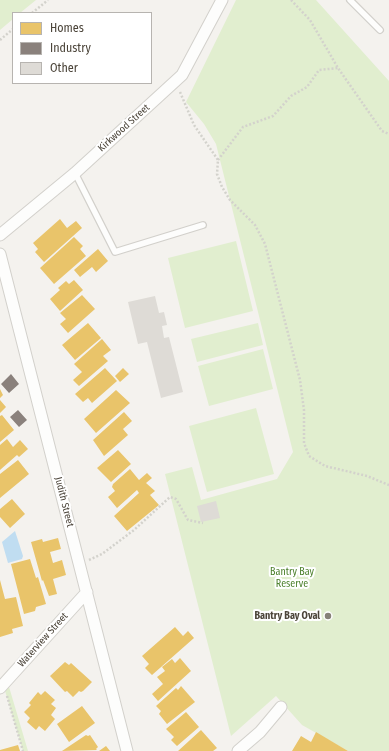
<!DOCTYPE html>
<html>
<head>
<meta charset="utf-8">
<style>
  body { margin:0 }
  #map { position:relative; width:389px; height:751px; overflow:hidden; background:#f4f2ee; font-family:"Fira Sans Condensed",sans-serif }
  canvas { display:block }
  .legend { position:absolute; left:12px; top:12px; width:140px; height:72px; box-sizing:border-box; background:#fff; border:1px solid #b7b4b0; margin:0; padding:5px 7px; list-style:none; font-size:12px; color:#4b4439 }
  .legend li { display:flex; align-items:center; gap:8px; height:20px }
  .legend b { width:20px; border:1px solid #b7b4b0 }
</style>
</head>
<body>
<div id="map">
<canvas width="389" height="751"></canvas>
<ul class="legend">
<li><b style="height:11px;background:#e9c46a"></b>Homes</li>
<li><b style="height:11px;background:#8a817c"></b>Industry</li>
<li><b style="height:11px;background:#dedbd6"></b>Other</li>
</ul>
</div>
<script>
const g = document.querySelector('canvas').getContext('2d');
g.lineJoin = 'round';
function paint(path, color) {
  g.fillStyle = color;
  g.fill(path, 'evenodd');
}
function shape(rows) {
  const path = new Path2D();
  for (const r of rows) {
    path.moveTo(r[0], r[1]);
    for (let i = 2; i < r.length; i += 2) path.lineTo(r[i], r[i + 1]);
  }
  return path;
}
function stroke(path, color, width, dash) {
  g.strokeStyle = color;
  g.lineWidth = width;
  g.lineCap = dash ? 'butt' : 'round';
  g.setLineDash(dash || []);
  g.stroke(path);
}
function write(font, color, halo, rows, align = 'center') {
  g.font = font + ' "Fira Sans Condensed",sans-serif';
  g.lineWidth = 4;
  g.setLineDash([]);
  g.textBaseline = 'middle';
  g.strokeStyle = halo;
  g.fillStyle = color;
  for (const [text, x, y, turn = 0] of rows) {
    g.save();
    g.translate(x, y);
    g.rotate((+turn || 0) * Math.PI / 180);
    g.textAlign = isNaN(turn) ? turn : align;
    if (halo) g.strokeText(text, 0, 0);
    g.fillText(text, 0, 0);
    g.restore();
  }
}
paint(shape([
  [0,0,36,0,20,13,13,13,13,19,0,30],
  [236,0,316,0,389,81,389,751,348,751,302,725,276,696,231,736,165,474,192,467,201,500,277,479,293,452,216,144,204,124,186,102],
  [236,241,253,311,185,328,168,258],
  [258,323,263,345,197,362,191,339],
  [263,349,273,389,209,406,198,366],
  [256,408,274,474,207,492,189,426],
  [7,680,28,751,23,751,3,684]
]), '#e1eecf');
paint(shape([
  [15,531,23,556,22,559,8,563,2,542]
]), '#c0ddf1');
paint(shape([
  [60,219,67,228,76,221,82,228,44,262,35,252,38,249,33,243],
  [74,237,83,246,80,249,86,256,54,284,40,268],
  [98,249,108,261,96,272,92,267,80,277,74,270],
  [74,280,83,290,60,311,50,299,60,290,58,288,66,281,69,284],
  [82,295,95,309,68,333,60,324,66,319,60,313],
  [88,323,101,338,75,360,62,345],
  [102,339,111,350,103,356,108,361,79,386,73,380,82,372,74,364],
  [105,368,117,381,92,403,88,398,83,402,75,394],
  [123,368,129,374,120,382,115,376],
  [0,389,3,395,0,398],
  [116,390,130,403,96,433,84,419],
  [0,400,6,407,0,413],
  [124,412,132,421,123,429,128,435,104,456,93,440],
  [2,415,14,430,0,442,0,416],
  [7,439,13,447,20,440,28,449,19,457,17,455,0,470,0,445],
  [118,450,131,464,111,482,97,468],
  [18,460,29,474,0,498,0,474],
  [130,469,139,480,147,473,152,478,146,483,155,491,150,495,159,505,127,531,114,516,139,493,137,490,117,508,108,497,115,491,112,487,113,484],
  [12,499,25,514,10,528,0,517,0,509],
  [58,538,61,549,50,552,53,563,62,560,66,575,53,579,57,594,49,596,43,580,42,581,31,542,42,539,43,542],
  [30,559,36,578,38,577,46,604,36,607,35,611,24,614,11,564],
  [0,580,5,599,16,597,23,626,12,629,13,633,0,637],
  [175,627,183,636,188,631,194,638,152,675,145,668,149,664,142,656],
  [180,658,191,671,158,701,152,694,163,684,157,677,165,671,162,667,172,659,175,663],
  [65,662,69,665,71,663,92,682,83,691,81,692,79,691,73,697,67,691,65,692,50,676],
  [181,686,195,702,167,724,159,714,161,711,156,706,176,688,178,690],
  [45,691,55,700,51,704,56,708,51,715,55,719,45,731,39,726,36,730,27,722,30,718,24,712,31,705,29,703,38,692,41,695],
  [82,706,95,723,69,742,57,724],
  [186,712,199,727,177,746,171,740,174,737,166,729],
  [201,730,217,748,213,751,178,751],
  [316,732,348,751,292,751,301,736,311,742],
  [86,735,88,736,90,735,98,747,96,749,97,750,62,751],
  [18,745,20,751,0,751,0,750],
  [106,746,110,751,99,751]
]), '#e9c46a');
paint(shape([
  [11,374,19,384,9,393,1,384],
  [18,410,27,420,19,427,10,417]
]), '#8a817c');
paint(shape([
  [155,296,159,313,164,312,167,325,162,326,164,338,169,337,183,392,161,398,147,342,138,344,128,302],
  [216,501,220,518,201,522,197,506]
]), '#dedbd6');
const lane = shape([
  [350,0,380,30],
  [75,173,115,252,203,225]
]);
const street = shape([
  [0,235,75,173,182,75,222,0],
  [0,254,127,751],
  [0,688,87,592],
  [238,751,260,732,281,707]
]);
stroke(lane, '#d2d0cb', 8);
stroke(street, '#d2d0cb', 13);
stroke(shape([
  [291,0,310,20,338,68,382,131,389,134],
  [32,13,48,0],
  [0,40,13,29],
  [180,92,194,125,218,160,217,174,222,187,230,200,255,225,265,244,300,380,304,410,304,443,309,456,325,466,367,476,389,485],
  [218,160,243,127,273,116,291,96,307,87,319,70,338,68],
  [89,560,102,554,134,530,170,497,176,499,188,520,203,523],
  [7,696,23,751]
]), '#d3d2cc', 2.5, [2, 2]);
stroke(lane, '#fdfdfc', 5.5);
stroke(street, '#fdfdfc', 11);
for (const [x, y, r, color] of [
  [328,616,4,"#868178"]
]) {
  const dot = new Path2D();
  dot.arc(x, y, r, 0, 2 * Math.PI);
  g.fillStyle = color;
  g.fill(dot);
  stroke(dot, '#fff', 1.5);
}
write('10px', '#4b4439', '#fff', [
  ["Kirkwood Street",124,128,-42],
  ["Judith Street",64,502,76],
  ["Waterview Street",43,640,-48]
]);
write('10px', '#4a7f2a', '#fff', [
  ["Bantry Bay",292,572],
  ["Reserve",292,584]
]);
write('bold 10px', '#4b4439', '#fff', [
  ["Bantry Bay Oval",320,616]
], 'right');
</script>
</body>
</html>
